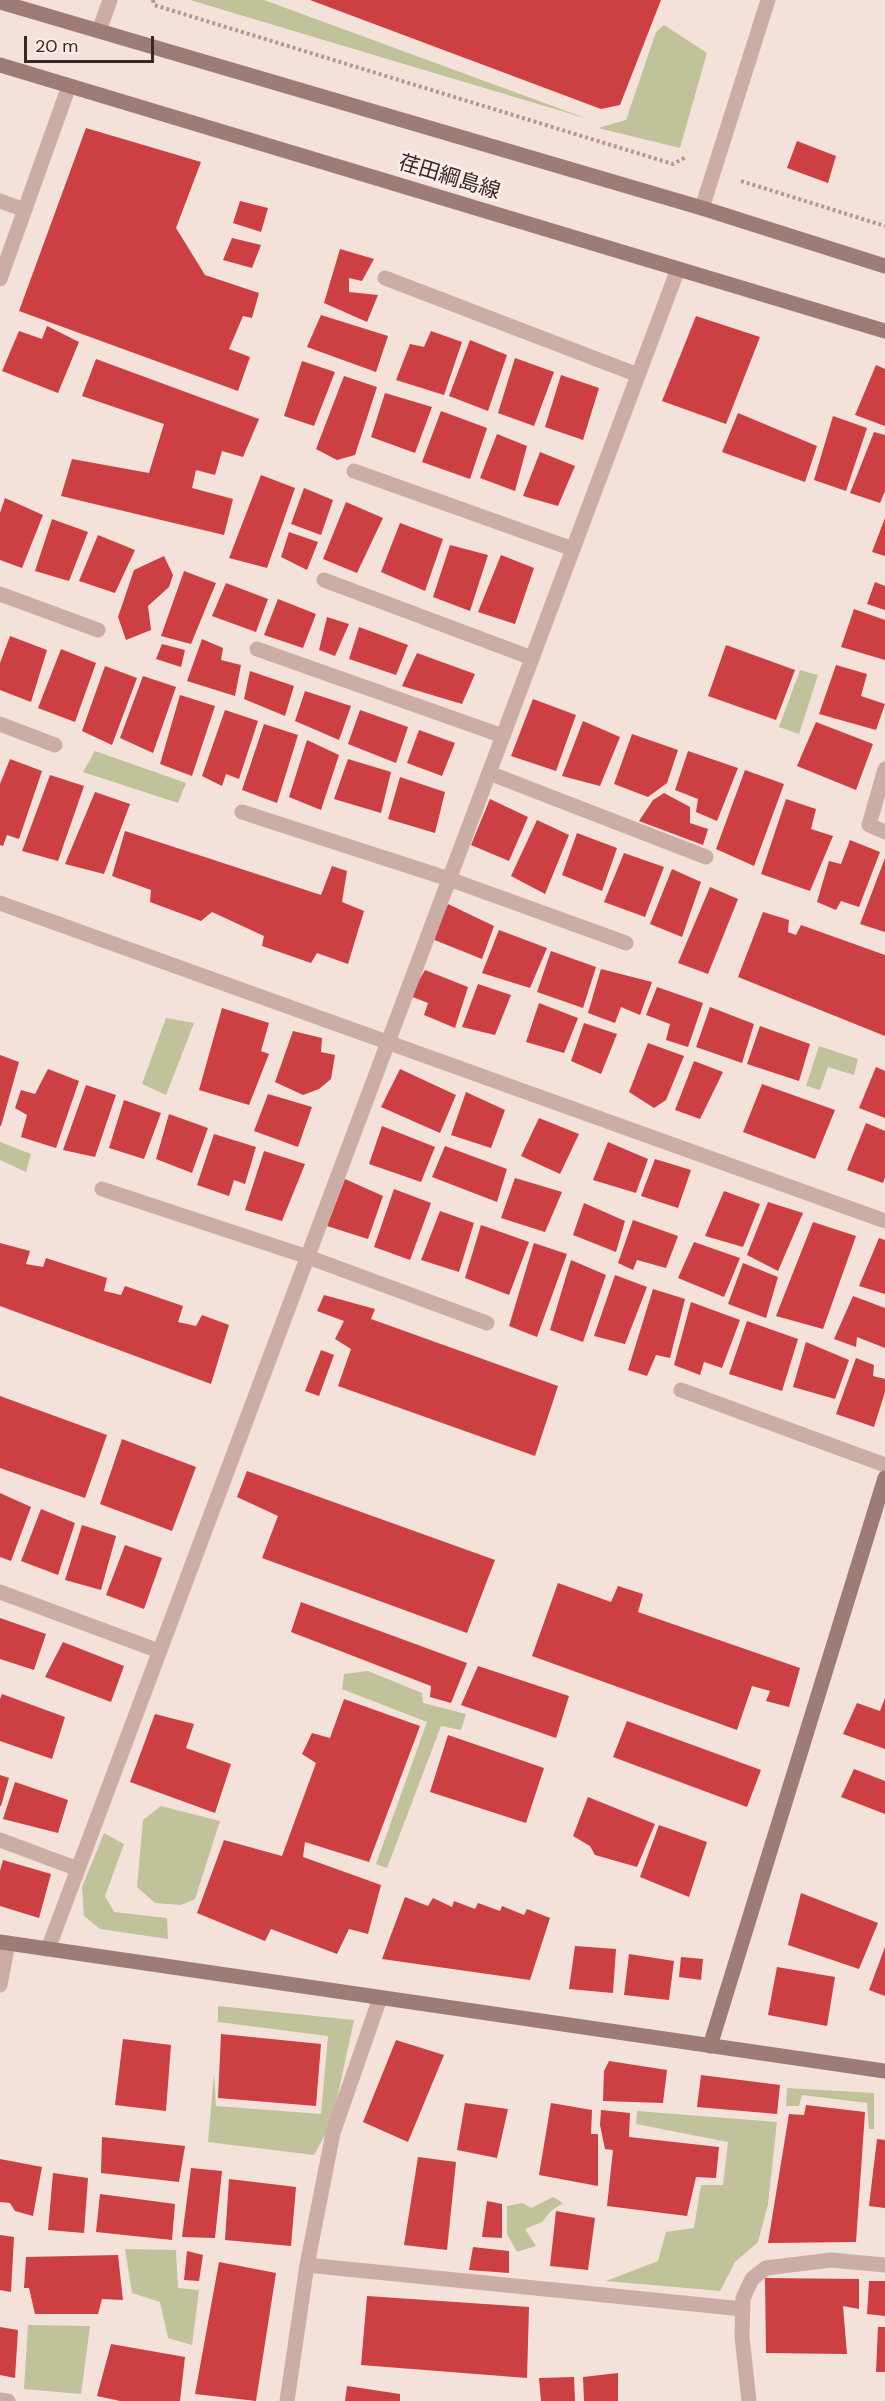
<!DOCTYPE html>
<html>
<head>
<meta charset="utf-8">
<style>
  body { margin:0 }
  #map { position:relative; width:885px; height:2401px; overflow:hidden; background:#f3e1da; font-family:"DM Sans",sans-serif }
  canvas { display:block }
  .scale { position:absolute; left:24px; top:36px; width:130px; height:27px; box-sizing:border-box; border:3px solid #372827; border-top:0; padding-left:8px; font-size:18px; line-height:21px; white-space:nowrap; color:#372827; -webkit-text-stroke:4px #faece7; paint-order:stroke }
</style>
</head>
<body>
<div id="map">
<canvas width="885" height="2401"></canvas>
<div class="scale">20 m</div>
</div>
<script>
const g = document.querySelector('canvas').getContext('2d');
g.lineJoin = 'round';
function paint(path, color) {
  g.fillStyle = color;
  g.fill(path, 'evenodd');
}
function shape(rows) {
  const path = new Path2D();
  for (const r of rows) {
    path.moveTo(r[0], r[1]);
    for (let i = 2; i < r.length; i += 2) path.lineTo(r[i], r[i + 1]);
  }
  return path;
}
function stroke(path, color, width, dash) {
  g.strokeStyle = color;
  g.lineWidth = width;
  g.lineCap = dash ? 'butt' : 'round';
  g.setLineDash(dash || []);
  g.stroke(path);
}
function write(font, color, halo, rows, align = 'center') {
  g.font = font + ' "DM Sans","Noto Sans JP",sans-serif';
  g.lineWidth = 6;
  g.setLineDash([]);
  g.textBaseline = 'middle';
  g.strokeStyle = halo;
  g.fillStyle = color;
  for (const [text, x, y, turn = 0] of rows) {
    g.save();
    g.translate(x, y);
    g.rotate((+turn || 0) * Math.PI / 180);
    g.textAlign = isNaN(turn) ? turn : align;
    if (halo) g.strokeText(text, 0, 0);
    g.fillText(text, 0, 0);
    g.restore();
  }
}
paint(shape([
  [190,0,264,0,588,119],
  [664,25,707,53,680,148,598,128,626,120,656,32],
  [800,670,818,675,799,734,779,727],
  [95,751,186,783,178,803,83,772],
  [166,1018,194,1023,166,1095,142,1084],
  [819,1046,858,1059,854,1075,828,1067,820,1090,806,1086],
  [0,1142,31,1154,26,1172,0,1160],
  [368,1671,422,1693,423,1703,466,1714,461,1730,441,1726,387,1868,376,1864,427,1722,342,1689,344,1674],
  [161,1806,220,1821,195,1899,181,1905,155,1903,137,1887,143,1820],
  [104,1833,124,1844,105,1896,114,1912,167,1918,168,1939,100,1929,84,1916,82,1887],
  [218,2006,354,2020,332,2122,314,2155,208,2142,214,2074,216,2106,321,2114,328,2036,218,2022],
  [787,2088,874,2093,874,2129,869,2129,867,2103,802,2095,799,2106,786,2106],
  [637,2111,777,2122,768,2204,758,2242,735,2262,720,2291,606,2281,658,2261,666,2232,694,2228,701,2185,723,2185,728,2142,636,2124],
  [553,2197,563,2203,551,2211,542,2222,525,2229,536,2246,517,2252,507,2234,507,2206,523,2203,531,2208],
  [125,2249,176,2250,178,2288,199,2290,192,2345,168,2338,160,2302,132,2293],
  [28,2325,90,2326,81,2394,24,2389]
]), '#c0c39a');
paint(shape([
  [310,0,661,0,620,105,601,109],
  [86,128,201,162,176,228,205,275,259,293,252,318,243,316,229,349,250,357,238,391,19,311],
  [797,141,836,156,828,183,787,168],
  [240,201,268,208,261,232,233,223],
  [232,238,261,245,252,268,223,260],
  [340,249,374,259,362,281,349,278,349,292,378,295,367,322,324,303],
  [321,315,388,336,376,372,307,347],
  [696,316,760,337,726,424,662,401],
  [47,326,79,342,58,393,2,371,19,331,42,339],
  [431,331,462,342,444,395,396,380,410,344,424,347],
  [470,340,507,355,488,411,449,396],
  [515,358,554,372,534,426,498,413],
  [96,359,259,419,243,457,222,451,215,475,196,470,192,488,233,499,224,535,61,496,72,459,149,473,164,424,82,396],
  [302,361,335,372,314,426,284,416],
  [876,365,885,369,885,426,855,415],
  [561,375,599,388,583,440,545,427],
  [344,376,377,387,355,455,337,460,316,449],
  [385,393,432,407,415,453,371,437],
  [441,411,487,428,470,479,422,462],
  [738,413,817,446,805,482,722,452],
  [833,416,867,428,846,491,814,480],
  [874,432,885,435,885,491,880,503,850,493],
  [497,434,527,446,515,491,480,478],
  [540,452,575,466,558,506,523,496],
  [261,475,295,488,267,568,229,558],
  [304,488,333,500,321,535,291,524],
  [5,498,43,515,22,568,0,560,0,513],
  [346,502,383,518,357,573,323,559],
  [885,518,885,556,872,552],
  [52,519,88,532,69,581,35,571],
  [400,523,443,539,425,591,381,572],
  [289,532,318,542,307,570,281,557],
  [98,535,135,550,115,593,79,581],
  [450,545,488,555,470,611,433,597],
  [501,555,534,568,515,624,478,612],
  [164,556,173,575,169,587,148,606,151,630,126,640,118,617,134,570],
  [184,571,216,583,191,644,161,636],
  [875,582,885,586,885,610,867,604],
  [226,583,268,599,256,632,212,616],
  [278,599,316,614,303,648,264,635],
  [854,609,885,620,885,660,841,647],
  [327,617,349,624,335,656,319,650],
  [359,627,408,645,396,675,349,659],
  [10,636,47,650,31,702,0,690,0,663],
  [202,639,223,648,221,660,241,665,235,696,187,681],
  [162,644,185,650,181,667,156,659],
  [726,645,795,670,776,720,708,696],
  [61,649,96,663,75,722,38,708],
  [417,653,475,674,462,704,402,686],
  [836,665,867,674,861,696,885,704,876,730,819,714],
  [105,666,137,678,112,745,82,731],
  [250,671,294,686,285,716,244,699],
  [143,676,176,687,153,753,120,738],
  [305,691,351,706,339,740,295,721],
  [180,695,215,706,192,776,160,764],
  [533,699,576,715,556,771,511,756],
  [225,710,258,721,239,779,226,774,222,786,202,776],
  [360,710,408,727,396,763,348,744],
  [583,721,620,737,600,786,562,776],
  [816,722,873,744,856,790,797,766],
  [264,724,298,735,277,803,242,790],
  [419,730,455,743,442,776,407,763],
  [632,734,678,750,667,783,648,797,614,784],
  [307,740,339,755,321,810,289,797],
  [688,751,738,768,717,821,696,812,698,799,675,790],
  [10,759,42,771,19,839,7,835,3,846,0,845,0,784],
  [348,759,391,772,381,813,334,799],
  [745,770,784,784,754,866,716,849],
  [50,775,84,786,58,861,22,851],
  [400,777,445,792,435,833,388,819],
  [95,792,130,804,104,874,65,864],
  [664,793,690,807,690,823,708,829,703,845,639,821,653,800],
  [490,799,528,817,509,861,471,845],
  [786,799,816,809,811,829,833,836,810,891,761,874],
  [537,820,569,835,545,894,511,876],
  [125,831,321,895,332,866,347,871,342,902,364,911,348,964,317,953,311,963,262,946,264,936,212,912,201,921,150,902,151,890,112,876],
  [577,833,617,848,602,891,562,875],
  [850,840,880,852,859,907,841,901,836,910,817,902,829,861,841,864],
  [624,853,664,867,645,917,604,902],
  [885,858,885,932,860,924],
  [672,869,701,882,682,937,650,924],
  [710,887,738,899,708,974,678,963],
  [448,904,494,926,482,959,432,939],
  [763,912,789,920,788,932,796,935,801,925,885,955,885,1036,738,977],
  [499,930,547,948,530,988,482,973],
  [551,951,596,967,583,1008,537,992],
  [601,969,652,982,640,1015,621,1007,615,1023,588,1013],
  [425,970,468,987,455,1028,424,1015,428,1003,410,996],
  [478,984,511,995,495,1035,462,1027],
  [657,987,703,1003,688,1047,666,1040,670,1024,646,1015],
  [539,1003,578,1018,564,1053,526,1042],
  [710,1007,754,1024,742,1063,696,1047],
  [222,1008,269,1023,261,1051,269,1054,249,1105,199,1090],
  [584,1023,617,1034,601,1074,571,1061],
  [760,1026,810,1044,799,1081,747,1064],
  [293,1031,322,1038,321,1052,335,1055,331,1079,319,1089,303,1095,275,1082],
  [648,1043,684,1056,666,1100,654,1108,629,1092],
  [0,1055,19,1062,1,1126,0,1126],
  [694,1061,723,1072,700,1119,675,1110],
  [876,1067,885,1071,885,1118,859,1108],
  [48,1069,79,1081,56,1148,21,1137,27,1115,15,1108,21,1090,35,1094],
  [400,1069,456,1095,440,1133,381,1107],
  [762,1084,835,1110,815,1159,743,1132],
  [86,1085,116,1095,95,1157,63,1150],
  [466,1092,505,1110,491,1148,451,1135],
  [268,1094,312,1107,298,1147,254,1131],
  [124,1100,161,1113,144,1159,109,1148],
  [169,1114,208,1128,192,1173,156,1159],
  [539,1118,579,1134,560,1174,521,1156],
  [866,1123,885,1131,885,1177,883,1183,847,1170],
  [382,1126,435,1147,421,1182,369,1164],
  [214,1134,256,1147,245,1184,234,1180,229,1196,197,1185],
  [608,1142,648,1159,636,1193,593,1180],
  [445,1146,507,1169,497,1202,432,1177],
  [264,1151,305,1164,282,1221,245,1210],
  [655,1159,691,1170,678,1208,641,1196],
  [515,1178,562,1192,545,1232,501,1218],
  [345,1179,383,1196,368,1239,327,1226],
  [394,1189,431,1203,410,1260,374,1247],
  [724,1191,760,1204,743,1247,705,1236],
  [768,1202,803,1213,778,1271,747,1255],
  [584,1203,625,1221,616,1252,573,1235],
  [440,1211,474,1223,459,1272,421,1260],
  [633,1220,678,1236,666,1268,637,1260,633,1270,618,1263],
  [813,1222,856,1236,823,1329,776,1316],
  [481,1225,529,1242,509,1295,465,1278],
  [879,1238,885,1240,885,1294,859,1286],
  [694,1242,740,1258,724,1297,678,1278],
  [0,1243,30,1251,26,1264,43,1267,46,1258,107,1278,104,1291,121,1295,125,1286,183,1306,178,1322,196,1326,202,1315,229,1325,211,1384,0,1306],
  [534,1243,567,1254,537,1337,509,1326],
  [571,1260,606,1275,583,1342,550,1330],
  [743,1263,778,1277,766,1318,728,1304],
  [615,1275,647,1287,625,1344,594,1336],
  [653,1289,685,1299,670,1358,656,1355,647,1376,628,1370],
  [324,1295,375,1309,371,1319,558,1386,535,1456,338,1386,351,1349,335,1339,344,1321,317,1311],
  [853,1296,885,1308,885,1348,857,1337,856,1347,834,1339],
  [691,1302,740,1320,722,1368,704,1362,700,1375,674,1365],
  [747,1321,798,1339,782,1391,729,1374],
  [806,1342,849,1360,835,1399,793,1387],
  [321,1350,334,1355,319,1396,305,1391],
  [856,1358,874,1365,873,1376,885,1379,885,1392,874,1427,836,1414],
  [0,1396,107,1435,85,1498,0,1468],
  [122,1439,196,1467,172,1531,100,1504],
  [247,1471,495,1560,467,1633,262,1558,278,1516,237,1497],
  [0,1493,31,1507,11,1561,0,1557],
  [41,1509,75,1523,58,1575,21,1561],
  [82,1525,116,1536,101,1590,65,1580],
  [125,1545,162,1558,144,1609,106,1595],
  [558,1583,611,1602,618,1586,643,1594,638,1612,800,1668,789,1707,766,1701,770,1691,752,1686,737,1730,532,1656],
  [301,1602,467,1663,451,1703,430,1697,431,1686,291,1632],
  [0,1618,46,1634,34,1670,0,1659],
  [63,1642,124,1666,111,1702,45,1677],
  [478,1666,569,1696,556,1738,461,1705],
  [2,1694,65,1717,52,1759,0,1741,0,1699],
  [885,1698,885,1749,843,1734,857,1703,880,1711],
  [344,1699,420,1726,369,1862,305,1842,303,1857,381,1885,368,1934,349,1929,337,1954,271,1929,265,1941,197,1913,224,1840,282,1856,316,1763,302,1754,312,1733,330,1738],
  [155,1714,194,1724,186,1748,231,1764,215,1813,130,1782],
  [627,1721,761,1770,747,1807,613,1757],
  [448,1735,544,1768,526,1823,430,1792],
  [854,1769,885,1781,885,1814,841,1797],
  [0,1775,9,1778,1,1806,0,1806],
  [15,1782,68,1800,58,1833,3,1819],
  [588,1797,655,1824,637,1867,595,1855,590,1846,573,1836],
  [659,1825,707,1842,689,1897,640,1877],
  [3,1860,51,1874,39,1918,0,1906,0,1871],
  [801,1893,878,1923,859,1969,788,1945],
  [405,1897,428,1906,433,1898,452,1907,454,1901,475,1909,478,1903,500,1911,502,1906,524,1915,527,1909,550,1918,530,1980,382,1959],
  [575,1946,616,1949,613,1993,569,1989],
  [885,1947,885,1996,869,1990],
  [629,1954,674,1961,669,2000,624,1995],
  [681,1957,703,1959,701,1980,679,1977],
  [777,1967,835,1977,827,2026,768,2015],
  [221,2034,321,2044,316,2106,218,2098],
  [123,2039,171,2045,166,2111,115,2105],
  [396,2040,444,2055,408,2142,363,2122],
  [609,2061,667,2070,663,2103,603,2101,604,2071],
  [701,2075,780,2085,777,2114,697,2107],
  [465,2103,508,2109,497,2158,457,2150],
  [551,2103,592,2110,591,2134,598,2134,598,2186,539,2175],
  [806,2105,865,2112,856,2242,768,2243,789,2114,804,2115],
  [601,2110,630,2113,629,2137,719,2147,716,2178,696,2177,687,2216,607,2206,613,2150,605,2149,600,2125],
  [102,2137,185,2146,179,2182,101,2173],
  [877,2139,885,2140,885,2208,869,2206],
  [418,2157,456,2162,447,2250,404,2245],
  [0,2159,42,2167,33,2216,15,2211,10,2203,0,2202],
  [191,2168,222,2171,215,2238,182,2237],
  [53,2173,88,2178,84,2233,48,2230],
  [229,2179,296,2187,291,2246,225,2240],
  [100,2194,175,2204,172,2240,96,2232],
  [487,2201,502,2204,502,2238,482,2237],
  [556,2211,595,2218,588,2270,550,2266],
  [0,2235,14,2237,11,2292,0,2290],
  [473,2247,509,2251,509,2273,469,2270],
  [187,2251,203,2255,199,2281,184,2280],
  [118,2255,123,2300,102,2299,98,2314,35,2314,29,2288,24,2288,26,2257],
  [219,2262,276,2273,256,2401,195,2394],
  [765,2278,859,2279,859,2309,843,2306,847,2354,766,2353],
  [869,2281,885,2281,885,2316,867,2314],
  [367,2296,529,2307,527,2378,361,2365],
  [0,2327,18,2330,15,2378,0,2375],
  [878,2327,885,2327,885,2372,876,2372],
  [111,2344,185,2357,180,2401,120,2401,97,2396],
  [618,2373,618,2401,584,2401,583,2377],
  [574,2377,575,2401,541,2401,539,2378],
  [347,2386,400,2394,400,2401,345,2401]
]), '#cc3f43');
stroke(shape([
  [153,0,154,5,673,164,686,157],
  [741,181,885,226]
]), '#b89690', 4, [3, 3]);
stroke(shape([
  [0,201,25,210],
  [385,278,638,375],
  [354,471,573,549],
  [324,580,532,658],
  [0,594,98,630],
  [257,649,503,736],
  [0,724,55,745],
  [885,769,869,825,885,832],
  [489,773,706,857],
  [242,812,449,879,626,943],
  [102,1189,308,1257,487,1323],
  [681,1390,885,1465],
  [0,1592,159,1651],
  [0,1840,78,1869],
  [307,2265,743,2309],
  [749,2401,742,2337,743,2298,752,2279,766,2268,831,2260,885,2265]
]), '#ccada6', 15);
stroke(shape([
  [99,31,110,0],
  [702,208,768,0],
  [0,279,69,86],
  [0,903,885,1221],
  [48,1949,678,269],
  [0,1985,8,1943],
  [0,2400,8,2401],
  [287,2401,307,2265,333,2133,380,1998]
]), '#ccada6', 15);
stroke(shape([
  [0,2,702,208,885,266],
  [0,65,885,331],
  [0,1942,885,2071],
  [710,2046,885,1478]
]), '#9f7b77', 15);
write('21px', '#372827', '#faece7', [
  ["荏田綱島線",449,178,17]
]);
</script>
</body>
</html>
